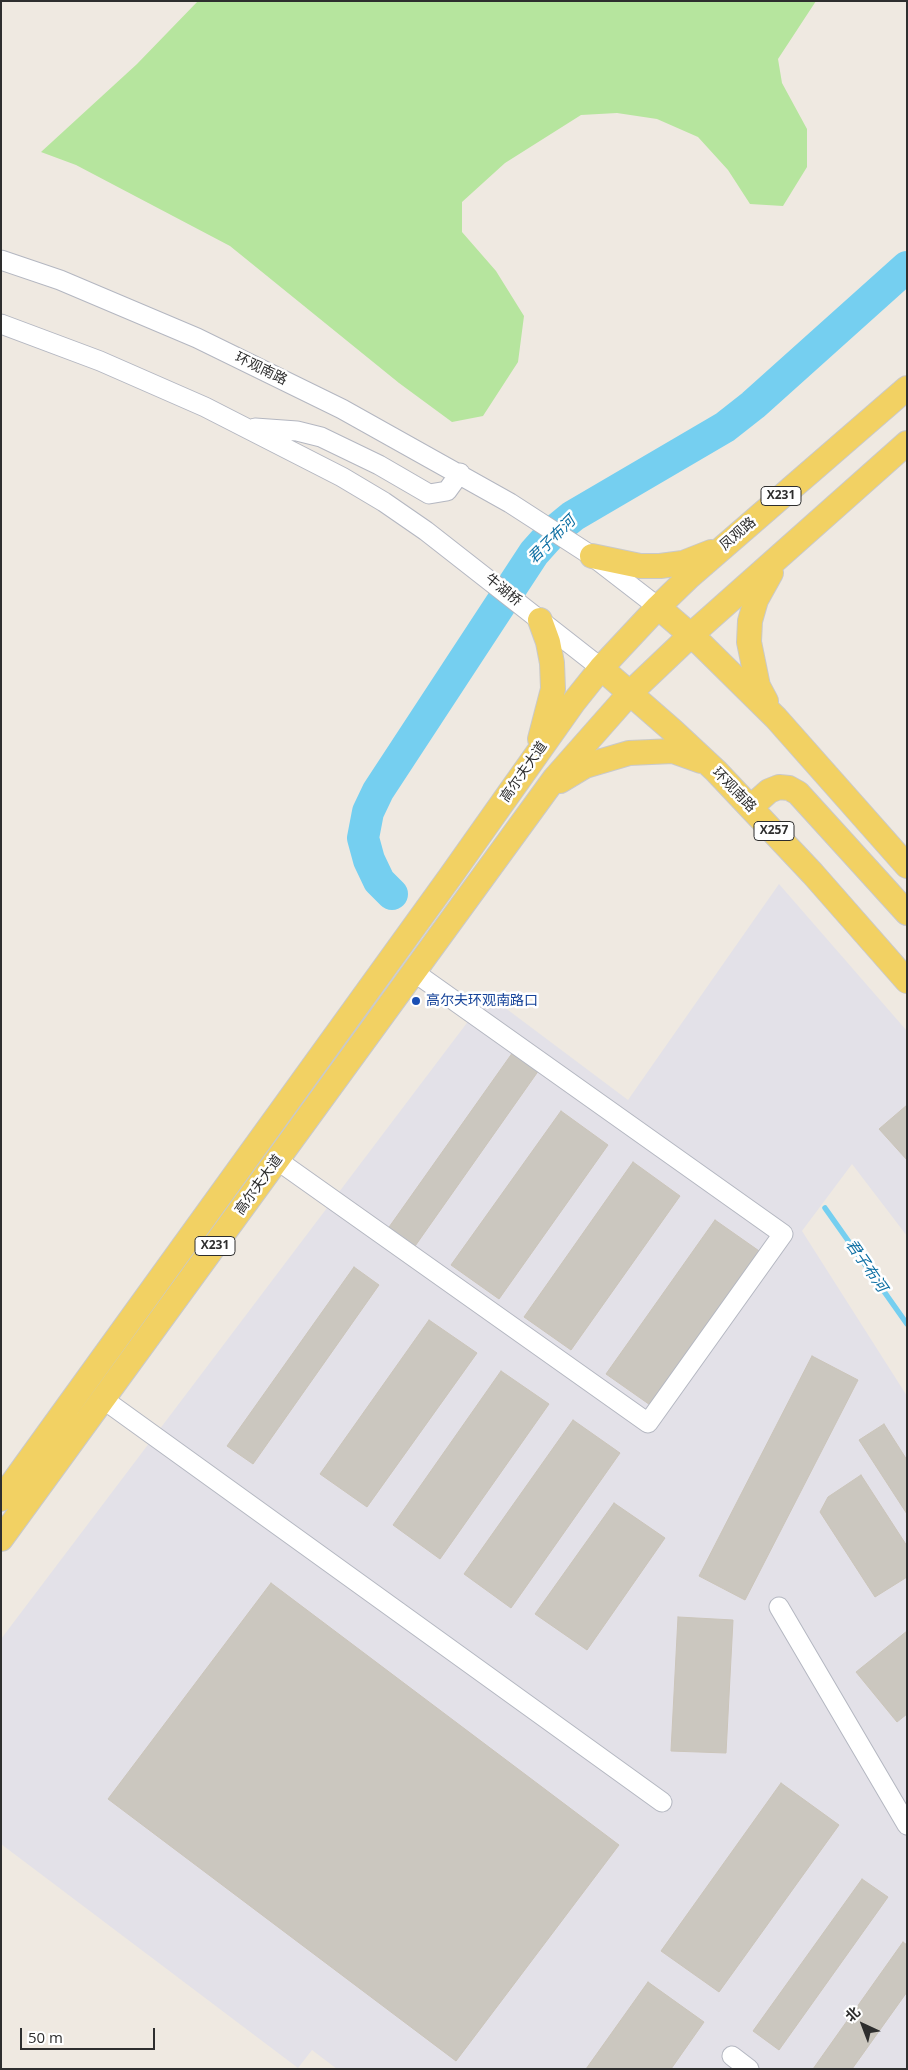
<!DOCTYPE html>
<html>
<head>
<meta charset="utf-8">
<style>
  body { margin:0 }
  #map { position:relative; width:908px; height:2070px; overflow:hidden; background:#efe9e1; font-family:"Open Sans","Noto Sans SC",sans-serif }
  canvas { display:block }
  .frame { position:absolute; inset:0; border:2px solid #2e2e2e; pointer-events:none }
  .north { position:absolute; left:838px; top:2000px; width:50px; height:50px; -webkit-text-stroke:4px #fff; paint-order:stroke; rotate:317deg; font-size:14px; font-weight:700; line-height:20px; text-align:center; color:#2e2e2e }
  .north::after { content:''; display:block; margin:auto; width:18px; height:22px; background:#2e2e2e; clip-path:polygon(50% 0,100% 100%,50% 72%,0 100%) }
  .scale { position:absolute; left:20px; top:2028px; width:135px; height:22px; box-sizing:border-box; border:2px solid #2e2e2e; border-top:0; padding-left:6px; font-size:15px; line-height:18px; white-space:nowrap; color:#2e2e2e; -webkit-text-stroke:4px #fff; paint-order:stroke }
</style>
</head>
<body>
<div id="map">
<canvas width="908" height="2070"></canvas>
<div class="frame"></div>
<div class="north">北</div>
<div class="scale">50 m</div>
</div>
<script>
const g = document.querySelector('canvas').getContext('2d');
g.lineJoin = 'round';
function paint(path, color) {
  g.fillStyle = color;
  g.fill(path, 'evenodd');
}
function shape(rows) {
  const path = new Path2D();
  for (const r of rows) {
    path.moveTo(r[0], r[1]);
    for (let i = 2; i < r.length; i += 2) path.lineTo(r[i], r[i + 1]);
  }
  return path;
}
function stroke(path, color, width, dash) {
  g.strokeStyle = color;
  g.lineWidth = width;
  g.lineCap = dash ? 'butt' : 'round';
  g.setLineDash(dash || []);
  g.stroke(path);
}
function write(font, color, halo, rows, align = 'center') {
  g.font = font + ' "Open Sans","Noto Sans SC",sans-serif';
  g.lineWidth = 5;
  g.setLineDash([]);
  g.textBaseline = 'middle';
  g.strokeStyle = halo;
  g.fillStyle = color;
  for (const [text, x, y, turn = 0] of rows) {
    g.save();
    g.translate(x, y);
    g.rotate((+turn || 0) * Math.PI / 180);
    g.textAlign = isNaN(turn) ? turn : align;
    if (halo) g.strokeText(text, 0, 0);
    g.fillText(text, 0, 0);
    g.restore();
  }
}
paint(shape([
  [779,884,907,1031,907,1236,852,1164,802,1231,907,1396,907,2069,337,2069,312,2050,298,2068,1,1844,1,1639,488,995,628,1100]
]), '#e3e1e8');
paint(shape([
  [198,1,816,1,778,59,782,83,807,129,807,167,783,206,750,204,728,170,698,137,657,119,617,113,581,115,505,163,462,202,462,232,496,271,524,316,518,362,483,416,452,422,399,383,230,246,76,165,41,152,137,64]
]), '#b6e59e');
stroke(shape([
  [825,1208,907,1324]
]), '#75cff0', 5.5);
stroke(shape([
  [392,894,379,881,369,860,363,838,368,812,378,791,534,553,551,534,573,516,725,427,753,405,907,267]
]), '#75cff0', 32);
const building = shape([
  [513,1052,539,1070,413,1249,387,1230,513,1052],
  [907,1105,907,1160,879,1129,907,1105],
  [561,1111,608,1145,499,1299,451,1265,561,1111],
  [633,1162,680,1196,571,1350,524,1317,633,1162],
  [715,1220,762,1253,653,1407,606,1374,715,1220],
  [354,1267,379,1285,253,1464,227,1446,354,1267],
  [429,1320,477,1353,367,1507,320,1474,429,1320],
  [812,1356,858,1380,745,1600,699,1576,812,1356],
  [501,1371,549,1404,440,1559,393,1525,501,1371],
  [573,1420,620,1453,511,1608,464,1574,573,1420],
  [884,1424,907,1460,907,1514,859,1440,884,1424],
  [861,1475,907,1546,907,1577,875,1597,820,1512,828,1497,861,1475],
  [614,1503,665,1538,587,1650,535,1614,614,1503],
  [271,1583,619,1845,456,2061,108,1799,271,1583],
  [678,1617,733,1620,726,1753,671,1751,678,1617],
  [907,1631,907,1714,897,1722,856,1672,907,1631],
  [781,1783,839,1825,719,1992,661,1951,781,1783],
  [862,1879,888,1897,779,2050,753,2031,862,1879],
  [903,1942,907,1945,907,1992,852,2069,813,2069,903,1942],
  [648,1982,704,2022,671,2069,586,2069,648,1982]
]);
paint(building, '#cbc7bf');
stroke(building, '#cbc5ba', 1);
const minor = shape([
  [1,260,60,280,197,338,342,409,510,503,592,556,658,607],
  [1,324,100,361,205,407,342,477,384,502,426,531,601,668],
  [255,428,297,431,321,437,379,465,429,494,447,491,460,473],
  [277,1160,648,1423,783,1234,414,972],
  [103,1399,662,1802],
  [779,1607,907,1825],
  [732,2056,749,2069]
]);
const major = shape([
  [592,556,640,566,660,566,683,563,711,552],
  [658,607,702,645,776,718,907,866],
  [540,620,548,642,552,663,553,689,540,739],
  [601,668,672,730,716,771,813,874,907,981],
  [766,701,758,686,749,642,750,621,756,600,771,573],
  [560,781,585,766,629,753,673,751,701,761],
  [751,807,769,791,779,787,789,788,798,793,907,913],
  [1,1499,450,877,573,703,601,668,658,607,689,577,907,388],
  [1,1539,555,778,630,693,691,635,907,443]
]);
stroke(minor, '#b4b7c1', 21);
stroke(major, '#c9c9c9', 26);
stroke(minor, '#fff', 19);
stroke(major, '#f2d163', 24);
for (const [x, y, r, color] of [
  [416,1001,5,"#1a4fb4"]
]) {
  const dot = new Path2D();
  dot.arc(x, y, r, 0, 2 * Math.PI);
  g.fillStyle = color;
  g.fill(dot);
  stroke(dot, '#fff', 2);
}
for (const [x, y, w] of [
  [781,496,40],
  [774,831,40],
  [215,1246,40]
]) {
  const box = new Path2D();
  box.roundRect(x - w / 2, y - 9.5, w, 19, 4);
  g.fillStyle = '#fff';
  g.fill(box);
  stroke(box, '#2e2e2e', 1);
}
write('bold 12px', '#2e2e2e', null, [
  ["X231",781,496],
  ["X257",774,831],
  ["X231",215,1246]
]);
write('14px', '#2e2e2e', '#fff', [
  ["环观南路",261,369,26],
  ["凤观路",738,534,-41],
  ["牛湖桥",503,590,39],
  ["高尔夫大道",524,772,-55],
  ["环观南路",734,790,46],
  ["高尔夫大道",259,1185,-54]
]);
write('14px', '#164399', '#fff', [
  ["高尔夫环观南路口",426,1001]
], 'left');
write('italic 15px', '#0d6fa3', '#fff', [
  ["君子布河",552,540,-45],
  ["君子布河",866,1266,55]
]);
</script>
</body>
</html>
